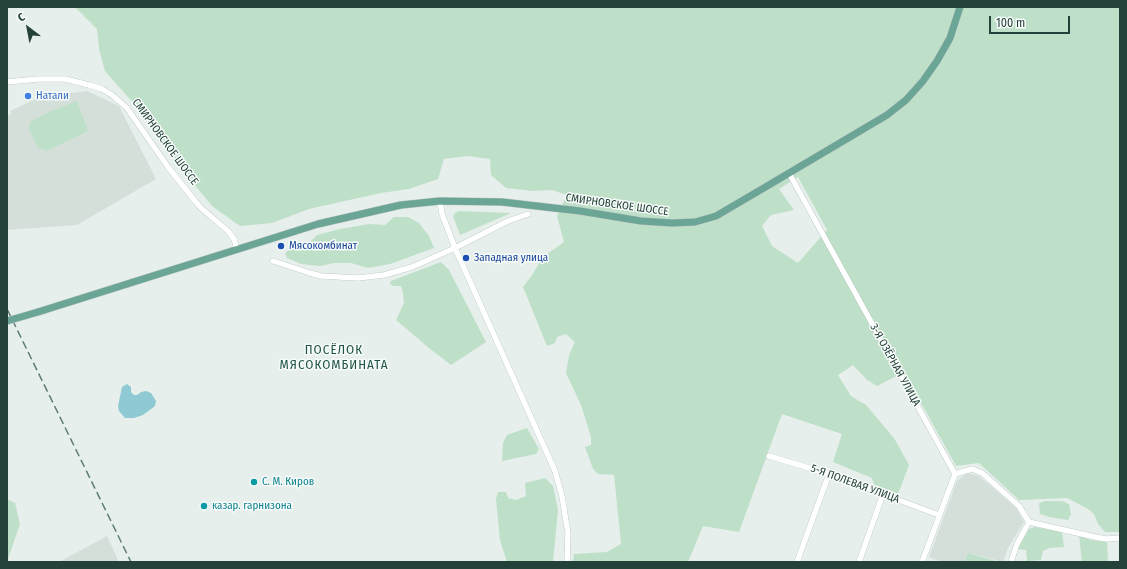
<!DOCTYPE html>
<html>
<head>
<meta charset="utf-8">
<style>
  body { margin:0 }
  #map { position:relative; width:1127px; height:569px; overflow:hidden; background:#e6efeb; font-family:"Fira Sans Condensed",sans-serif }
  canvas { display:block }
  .frame { position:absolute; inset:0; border:8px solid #24423a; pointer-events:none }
  .north { position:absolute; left:8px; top:8px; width:40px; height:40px; -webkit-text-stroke:3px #f7fbf9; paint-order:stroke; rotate:328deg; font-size:11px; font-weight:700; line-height:16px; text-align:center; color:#24423a }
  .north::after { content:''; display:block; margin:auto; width:14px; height:18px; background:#24423a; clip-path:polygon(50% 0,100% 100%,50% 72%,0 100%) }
  .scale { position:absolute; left:989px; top:16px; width:81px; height:18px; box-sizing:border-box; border:2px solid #24423a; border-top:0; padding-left:5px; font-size:12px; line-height:14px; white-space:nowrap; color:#24423a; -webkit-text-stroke:3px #f7fbf9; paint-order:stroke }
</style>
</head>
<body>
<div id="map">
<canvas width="1127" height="569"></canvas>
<div class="frame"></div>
<div class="north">С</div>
<div class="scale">100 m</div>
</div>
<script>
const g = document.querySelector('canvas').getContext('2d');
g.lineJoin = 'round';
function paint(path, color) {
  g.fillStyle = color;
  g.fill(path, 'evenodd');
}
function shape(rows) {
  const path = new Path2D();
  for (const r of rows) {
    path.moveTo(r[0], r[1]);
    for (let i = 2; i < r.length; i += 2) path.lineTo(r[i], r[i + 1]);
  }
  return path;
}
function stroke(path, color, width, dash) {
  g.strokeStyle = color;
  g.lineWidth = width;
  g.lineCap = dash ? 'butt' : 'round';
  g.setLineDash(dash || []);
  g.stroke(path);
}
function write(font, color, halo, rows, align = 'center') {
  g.font = font + ' "Fira Sans Condensed",sans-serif';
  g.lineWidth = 3;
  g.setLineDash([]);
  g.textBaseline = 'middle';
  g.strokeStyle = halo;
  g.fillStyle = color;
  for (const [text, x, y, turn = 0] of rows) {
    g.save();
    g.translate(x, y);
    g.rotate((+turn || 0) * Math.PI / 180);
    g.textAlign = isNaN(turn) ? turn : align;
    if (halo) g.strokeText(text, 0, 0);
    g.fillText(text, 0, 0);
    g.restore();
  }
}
paint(shape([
  [87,91,119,106,156,179,77,225,7,230,7,116,11,114,10,111,40,97],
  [967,473,979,476,1017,509,1024,522,1008,548,1003,562,969,553,965,562,942,562,929,557,957,481],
  [107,536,119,562,59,562]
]), '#d4dfda');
paint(shape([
  [75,7,1120,7,1120,532,1105,532,1098,524,1094,514,1088,509,1067,498,1019,500,979,463,956,466,904,372,877,386,867,380,853,365,838,375,851,396,866,405,894,438,909,465,898,494,876,490,872,478,833,462,842,434,782,414,739,532,703,526,688,562,573,562,574,554,607,552,621,544,614,475,598,474,593,469,585,447,591,445,591,437,581,405,566,373,569,355,575,342,566,334,557,337,555,343,547,346,523,287,532,275,543,257,564,242,557,216,567,195,552,190,533,191,506,188,491,175,490,159,467,156,444,159,438,179,409,189,381,193,309,209,272,223,240,226,212,206,180,167,150,122,105,71,99,49,97,29],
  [798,177,827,230,798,263,772,246,762,226,771,215,794,210,779,189],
  [77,101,88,131,47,151,38,148,29,129,30,122,51,111],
  [459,211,511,213,460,235,453,216,455,213],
  [394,217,408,217,419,223,429,236,434,248,390,264,368,268,351,263,334,263,320,266,301,264,287,258,285,253,292,248,303,249,317,235,340,229,369,224,385,225],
  [441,262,449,270,486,342,451,365,429,348,396,320,404,303,403,293,401,286,393,286,390,284,391,281],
  [527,428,539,449,536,454,502,461,503,443,507,435],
  [545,478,553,486,558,510,553,562,507,562,500,540,496,499,498,492,506,492,508,498,516,500,526,496,525,483],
  [7,499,15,503,20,524,7,562],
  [1045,501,1062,501,1069,504,1071,514,1068,520,1049,517,1040,514,1039,503],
  [1035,527,1062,532,1064,547,1049,548,1043,551,1041,560,1027,561,1026,550,1018,549,1029,529],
  [1079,535,1091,540,1107,542,1108,562,1082,562],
  [968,553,1000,562,965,562]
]), '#bfe0c8');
paint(shape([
  [127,384,131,387,131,392,134,395,137,395,141,392,146,391,151,393,156,401,155,406,143,415,134,418,125,418,119,411,118,406,122,387]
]), '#8ec9d4');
const minor = shape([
  [7,82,38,79,65,79,89,85,102,89,112,95,127,108,168,167,195,201,201,208,228,231,234,239,237,249],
  [789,173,955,474,922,562],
  [440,201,442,214,455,248,555,471,562,496,566,521,568,533,567,562],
  [273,261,310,273,321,276,358,278,384,275,412,267,455,248,508,221,528,214],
  [769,456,829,474,939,515],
  [955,474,972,469,982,473,1019,506,1029,522,1095,537,1106,539,1120,538],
  [797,562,829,474],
  [859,562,883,494],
  [1011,562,1017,544,1029,522]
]);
const major = shape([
  [38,312,318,224,401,205,440,201,502,202,580,211,641,221,672,223,695,222,716,216,757,192,887,115,906,100,923,81,937,61,950,38,960,7]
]);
stroke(minor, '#a8b8b2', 6);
stroke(major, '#c2cac8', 8);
stroke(minor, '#fff', 5.5);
stroke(major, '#6aa596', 7);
stroke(shape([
  [7,309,131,562]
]), '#5f7d75', 1.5, [8, 4]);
const majorBridge = shape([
  [7,321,38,312]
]);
stroke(majorBridge, '#c2cac8', 8, []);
stroke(majorBridge, '#6aa596', 7);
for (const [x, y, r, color] of [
  [28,96,4,"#3f7fe0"],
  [281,246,4,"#1a4fb4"],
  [466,258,4,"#1a4fb4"],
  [254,482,4,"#0f9aa8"],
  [204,506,4,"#0f9aa8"]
]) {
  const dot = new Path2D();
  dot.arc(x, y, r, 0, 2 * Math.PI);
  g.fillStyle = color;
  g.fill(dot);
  stroke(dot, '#f7fbf9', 1.5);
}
write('11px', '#366cbe', '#f7fbf9', [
  ["Натали",36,96]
], 'left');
write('11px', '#24423a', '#f7fbf9', [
  ["СМИРНОВСКОЕ ШОССЕ",165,142,54],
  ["СМИРНОВСКОЕ ШОССЕ",617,205,8],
  ["3-Я ОЗЁРНАЯ УЛИЦА",895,365,61],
  ["5-Я ПОЛЕВАЯ УЛИЦА",855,484,20]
]);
write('11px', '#164399', '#f7fbf9', [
  ["Мясокомбинат",289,246],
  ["Западная улица",474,258]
], 'left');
write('11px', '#0d838f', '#f7fbf9', [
  ["С. М. Киров",262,482],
  ["казар. гарнизона",212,506]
], 'left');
g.letterSpacing = '1px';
write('13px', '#1f5548', '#f7fbf9', [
  ["ПОСЁЛОК",334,350],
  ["МЯСОКОМБИНАТА",334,365]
]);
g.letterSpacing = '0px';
</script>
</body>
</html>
